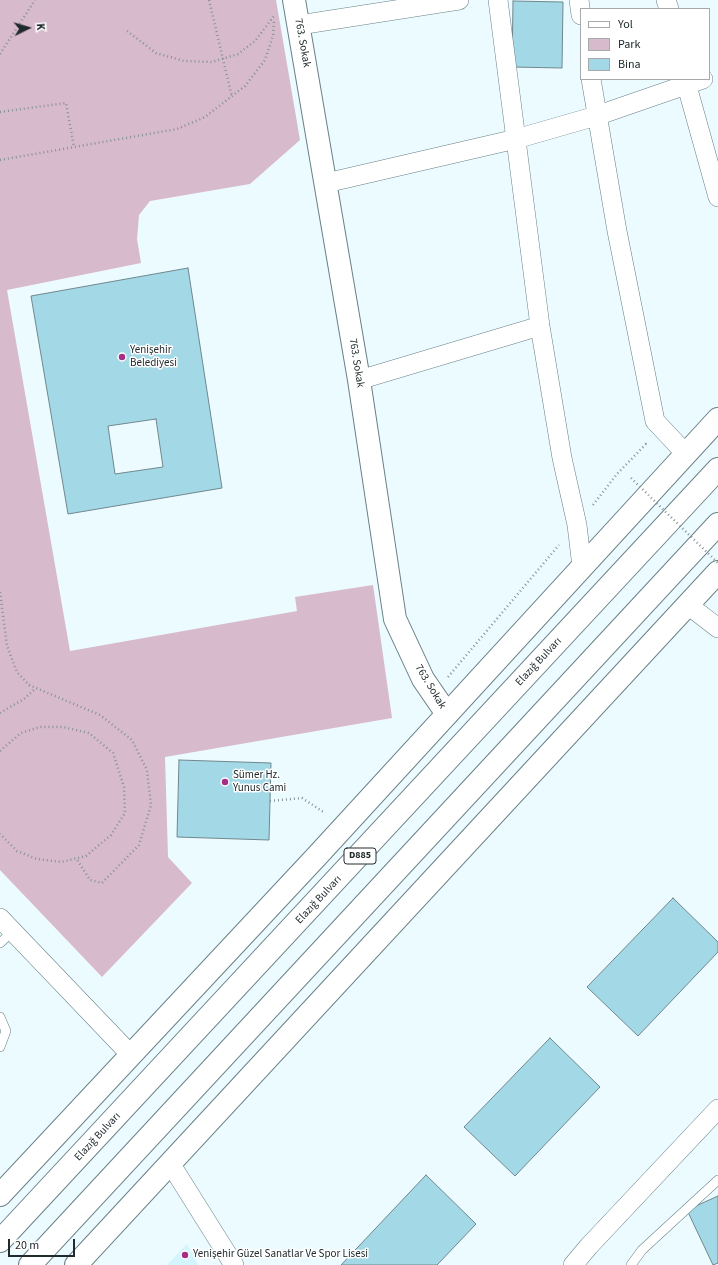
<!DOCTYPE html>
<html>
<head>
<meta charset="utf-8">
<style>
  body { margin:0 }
  #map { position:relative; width:718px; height:1265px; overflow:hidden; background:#ebfbff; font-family:"Source Sans 3",sans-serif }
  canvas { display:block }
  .legend { position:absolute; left:580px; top:8px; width:130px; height:72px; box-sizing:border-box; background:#fff; border:1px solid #a6aaab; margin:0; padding:5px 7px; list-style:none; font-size:12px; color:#202a2c }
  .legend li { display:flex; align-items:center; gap:8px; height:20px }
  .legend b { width:20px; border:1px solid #a6aaab }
  .north { position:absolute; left:8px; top:8px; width:40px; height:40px; -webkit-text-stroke:3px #fff; paint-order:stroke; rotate:85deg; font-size:11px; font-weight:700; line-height:16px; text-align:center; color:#202a2c }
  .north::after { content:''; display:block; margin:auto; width:14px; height:18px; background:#202a2c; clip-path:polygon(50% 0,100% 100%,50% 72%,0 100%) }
  .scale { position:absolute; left:8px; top:1239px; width:67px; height:18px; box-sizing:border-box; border:2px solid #202a2c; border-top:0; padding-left:5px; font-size:12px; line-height:14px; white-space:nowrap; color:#202a2c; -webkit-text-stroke:3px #fff; paint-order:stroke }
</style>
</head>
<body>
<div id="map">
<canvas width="718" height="1265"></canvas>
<ul class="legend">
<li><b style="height:5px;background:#fff"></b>Yol</li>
<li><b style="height:11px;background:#d8bacd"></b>Park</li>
<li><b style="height:11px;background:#a3d9e6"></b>Bina</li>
</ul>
<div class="north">K</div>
<div class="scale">20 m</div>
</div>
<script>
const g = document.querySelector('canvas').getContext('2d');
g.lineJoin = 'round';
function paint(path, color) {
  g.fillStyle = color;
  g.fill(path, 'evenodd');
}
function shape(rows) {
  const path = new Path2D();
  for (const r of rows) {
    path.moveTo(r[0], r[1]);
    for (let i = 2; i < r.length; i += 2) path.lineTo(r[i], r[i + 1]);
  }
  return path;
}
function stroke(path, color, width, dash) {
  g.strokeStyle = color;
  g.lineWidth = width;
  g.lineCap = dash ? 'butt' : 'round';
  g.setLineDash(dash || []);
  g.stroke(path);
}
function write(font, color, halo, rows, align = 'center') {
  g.font = font + ' "Source Sans 3",sans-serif';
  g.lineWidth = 3;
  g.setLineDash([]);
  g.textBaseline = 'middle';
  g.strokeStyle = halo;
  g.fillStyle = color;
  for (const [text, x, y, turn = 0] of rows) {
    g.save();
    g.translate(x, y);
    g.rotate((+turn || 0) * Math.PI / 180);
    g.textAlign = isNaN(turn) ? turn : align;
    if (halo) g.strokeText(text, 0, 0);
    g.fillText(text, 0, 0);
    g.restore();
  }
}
paint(shape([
  [187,1244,198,1265,167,1265]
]), '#d2f5fe');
paint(shape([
  [0,0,276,0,300,140,250,184,150,201,139,215,137,239,141,263,7,290,70,651,297,611,295,597,373,585,392,718,165,757,168,857,192,883,102,977,0,870]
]), '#d8bacd');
const building = shape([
  [513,1,563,2,562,68,512,67,513,1],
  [188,268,222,488,68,514,31,296,188,268],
  [156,419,163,467,115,474,108,426,156,419],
  [179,760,271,763,269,840,177,837,179,760],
  [673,898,718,942,718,952,638,1036,587,987,673,898],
  [550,1038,600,1087,515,1176,464,1127,550,1038],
  [426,1175,476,1224,437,1265,341,1265,426,1175],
  [718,1196,718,1263,713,1265,687,1210,718,1196]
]);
paint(building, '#a3d9e6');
stroke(building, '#70878d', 1);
const service = shape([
  [0,943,13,931],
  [0,1017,6,1031,0,1047],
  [631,1265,642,1250,718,1180]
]);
const minor = shape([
  [498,0,540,326,562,458,577,525,582,567],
  [579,0,581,15],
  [666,0,669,9],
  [299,25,459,0],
  [591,79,617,231,655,421,686,454],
  [685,79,718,197],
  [326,183,516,139,596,116,703,79],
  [359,380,540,326],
  [688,605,718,628],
  [0,918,131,1055],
  [170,1163,234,1265],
  [573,1265,589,1246,718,1109]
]);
const tertiary = shape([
  [294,0,359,380,395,619,423,679,447,714]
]);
const trunk = shape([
  [0,1195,317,856,718,419],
  [0,1241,718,469],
  [30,1265,718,524],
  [76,1265,718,572]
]);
stroke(service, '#698086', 10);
stroke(minor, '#698086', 20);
stroke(tertiary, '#698086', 24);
stroke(trunk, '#698086', 24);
stroke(shape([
  [209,0,232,97],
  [127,31,156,53,184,61,212,62,238,54,255,41,274,16],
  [0,54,35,0],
  [0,112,66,103,74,147],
  [0,160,177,129,205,117,245,86,265,60,273,36,274,20],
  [593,505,617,474,646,444,648,446],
  [0,592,7,646,17,672,29,685,100,715,132,740,147,770,151,805,139,845,102,883,90,880,76,858],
  [448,677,559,545],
  [0,713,24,699,36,688],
  [0,751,21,733,40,727,63,727,89,733,113,753,124,787,125,813,111,835,86,856,61,862,37,859,17,851,0,834],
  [270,801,302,798,325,813]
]), '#859295', 2.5, [1, 3]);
stroke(service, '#fff', 9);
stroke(minor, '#fff', 19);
stroke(tertiary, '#fff', 22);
stroke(trunk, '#fff', 22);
stroke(shape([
  [631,478,718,563]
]), '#859295', 2.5, [1, 3]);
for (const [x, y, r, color] of [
  [122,357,4,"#a52f87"],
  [225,782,4,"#a52f87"],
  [185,1255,4,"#a52f87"]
]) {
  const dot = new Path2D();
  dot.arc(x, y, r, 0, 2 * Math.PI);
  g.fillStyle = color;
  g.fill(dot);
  stroke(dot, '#fff', 1.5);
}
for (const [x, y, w] of [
  [360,856,32]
]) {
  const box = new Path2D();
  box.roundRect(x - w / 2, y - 8, w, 16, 3);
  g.fillStyle = '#fff';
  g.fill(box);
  stroke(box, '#202a2c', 1);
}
write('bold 10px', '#202a2c', null, [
  ["D885",360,856]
]);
write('11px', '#202a2c', '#fff', [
  ["763. Sokak",302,43,80],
  ["763. Sokak",356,363,81],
  ["Elazığ Bulvarı",539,662,-47],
  ["763. Sokak",430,687,59],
  ["Elazığ Bulvarı",319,900,-47],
  ["Elazığ Bulvarı",98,1137,-47]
]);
write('11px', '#202a2c', '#fff', [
  ["Yenişehir",130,351],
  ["Belediyesi",130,364],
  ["Sümer Hz.",233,776],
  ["Yunus Cami",233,789],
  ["Yenişehir Güzel Sanatlar Ve Spor Lisesi",193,1255]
], 'left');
</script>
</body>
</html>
